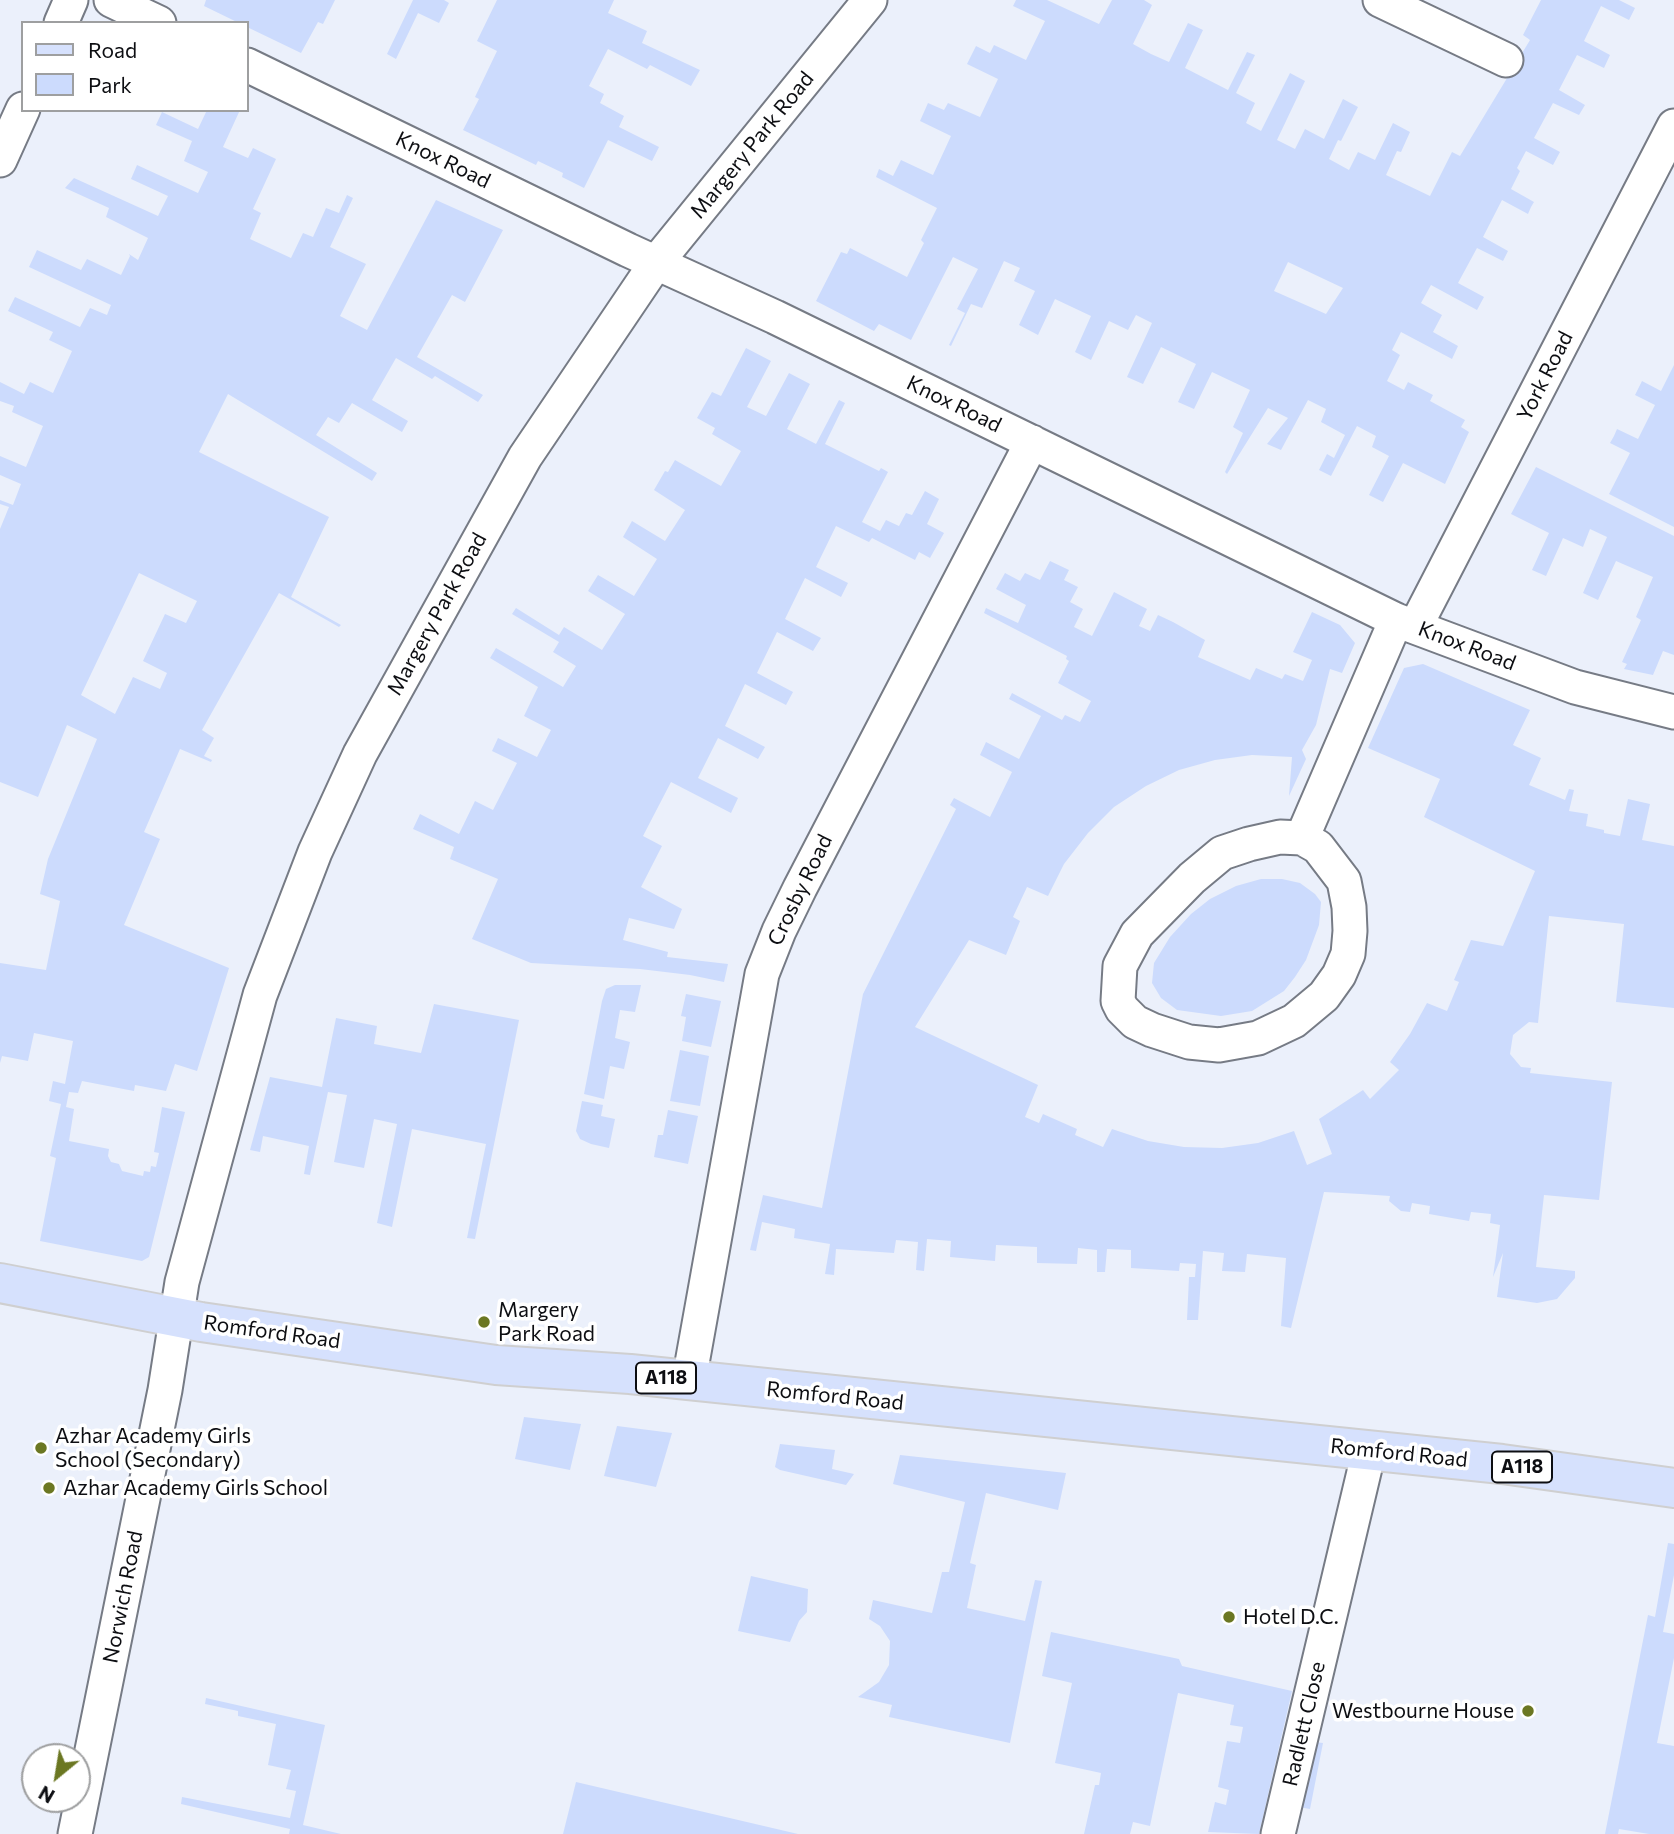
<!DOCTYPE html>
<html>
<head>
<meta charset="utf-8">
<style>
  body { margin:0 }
  #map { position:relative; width:1674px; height:1834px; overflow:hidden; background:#ebf0fb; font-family:Commissioner,sans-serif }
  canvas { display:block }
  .legend { position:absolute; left:21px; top:21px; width:228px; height:91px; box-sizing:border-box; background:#fff; border:2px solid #9e9fa0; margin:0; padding:9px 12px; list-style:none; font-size:21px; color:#0d0e12 }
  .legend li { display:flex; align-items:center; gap:14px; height:35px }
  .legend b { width:35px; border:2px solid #9e9fa0 }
  .north { position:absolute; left:21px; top:1743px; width:70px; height:70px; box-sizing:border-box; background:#fff; border:2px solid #9e9fa0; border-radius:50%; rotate:210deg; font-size:19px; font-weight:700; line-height:28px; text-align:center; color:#0d0e12 }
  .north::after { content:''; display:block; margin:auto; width:24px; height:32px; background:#6b7722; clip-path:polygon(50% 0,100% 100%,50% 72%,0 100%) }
</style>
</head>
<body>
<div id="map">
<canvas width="1674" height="1834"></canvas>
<ul class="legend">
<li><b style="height:9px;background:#d6e1fd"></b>Road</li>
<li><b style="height:19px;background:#ccdbfd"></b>Park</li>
</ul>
<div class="north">N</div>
</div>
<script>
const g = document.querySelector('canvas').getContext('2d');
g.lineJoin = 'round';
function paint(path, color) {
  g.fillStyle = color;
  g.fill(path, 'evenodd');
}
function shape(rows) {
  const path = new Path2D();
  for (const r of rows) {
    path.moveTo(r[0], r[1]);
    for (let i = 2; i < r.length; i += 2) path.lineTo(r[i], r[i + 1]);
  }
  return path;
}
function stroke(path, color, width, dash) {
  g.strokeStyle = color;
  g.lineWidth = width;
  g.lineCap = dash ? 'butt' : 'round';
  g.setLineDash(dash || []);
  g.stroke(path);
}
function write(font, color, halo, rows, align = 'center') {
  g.font = font + ' Commissioner,sans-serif';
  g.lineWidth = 7;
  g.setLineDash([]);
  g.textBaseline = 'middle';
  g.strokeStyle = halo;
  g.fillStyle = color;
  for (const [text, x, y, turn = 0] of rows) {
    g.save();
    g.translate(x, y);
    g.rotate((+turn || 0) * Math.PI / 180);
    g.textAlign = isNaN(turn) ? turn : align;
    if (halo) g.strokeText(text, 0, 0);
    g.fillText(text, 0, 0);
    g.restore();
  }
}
paint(shape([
  [206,0,335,0,323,24,318,22,301,53,247,27,247,23,239,23,204,6],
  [413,0,444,0,449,3,439,23,418,13,396,59,387,54],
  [497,0,614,0,608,13,647,31,642,43,700,70,691,86,650,65,647,69,608,49,589,86,604,94,600,103,624,116,619,127,659,147,652,161,608,140,584,188,562,177,563,173,538,161,536,165,463,130,479,99,475,97,497,51,477,41],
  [1016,0,1047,0,1099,24,1112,0,1144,0,1152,5,1133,44,1151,54,1169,62,1188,23,1203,30,1185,68,1228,90,1247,52,1255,55,1236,93,1255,103,1246,123,1261,131,1290,73,1305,81,1277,140,1295,149,1305,129,1324,139,1343,99,1358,107,1341,141,1338,140,1329,159,1349,170,1358,152,1375,160,1393,123,1410,132,1401,152,1397,151,1386,175,1430,196,1452,152,1460,156,1530,40,1523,35,1541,0,1619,0,1635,8,1629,20,1601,6,1584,41,1610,55,1604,68,1577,55,1559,90,1585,105,1579,115,1553,103,1534,138,1560,152,1553,165,1526,151,1517,168,1520,171,1511,189,1534,202,1531,207,1528,214,1502,200,1483,237,1508,251,1503,261,1477,248,1458,283,1484,297,1477,310,1431,285,1421,303,1442,315,1433,332,1458,346,1452,359,1401,332,1392,350,1400,355,1387,381,1404,390,1408,382,1433,395,1430,401,1465,420,1461,427,1469,432,1445,484,1403,463,1383,502,1369,495,1389,456,1372,447,1376,436,1357,426,1331,476,1319,470,1327,454,1334,458,1345,435,1321,422,1326,409,1308,400,1281,450,1267,444,1288,418,1268,408,1227,474,1225,472,1243,433,1233,427,1250,390,1212,372,1194,409,1178,402,1196,364,1161,347,1143,384,1127,377,1152,323,1136,315,1128,330,1109,321,1091,360,1075,352,1091,316,1055,299,1038,335,1019,325,1035,291,1014,281,1020,268,1004,261,982,308,971,304,951,346,949,345,965,313,957,309,978,269,953,257,911,340,879,324,874,331,816,301,841,252,847,254,850,248,907,277,924,243,921,240,937,208,876,177,879,169,893,176,901,160,933,175,951,136,920,121,928,103,944,110,948,103,980,117,998,79,967,64,976,46,990,53,994,45,1026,60,1045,21,1013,6],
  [1288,262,1343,288,1326,314,1274,291],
  [207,110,240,110,223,147,248,158,253,148,276,159,253,209,261,213,250,239,291,258,303,233,313,237,326,208,339,213,347,195,353,198,330,247,366,264,340,316,367,330,436,200,503,230,465,302,452,295,417,357,483,395,478,402,435,376,432,379,396,358,372,400,408,421,402,432,352,403,339,423,328,417,316,435,377,473,372,481,228,394,199,452,329,517,291,597,341,625,339,627,279,593,202,730,214,738,204,756,212,760,211,762,180,749,144,832,160,839,124,925,229,968,197,1071,175,1064,166,1091,135,1085,134,1091,82,1081,78,1093,69,1092,66,1107,74,1109,69,1141,109,1149,108,1156,111,1162,119,1164,122,1171,143,1176,144,1171,150,1172,151,1166,156,1167,159,1153,154,1152,162,1107,185,1112,149,1257,142,1261,40,1241,56,1158,50,1156,61,1104,49,1101,53,1081,65,1084,73,1041,34,1033,28,1061,2,1056,0,1063,0,963,46,970,60,901,40,894,48,859,97,739,67,725,38,797,0,782,0,529,9,507,0,504,0,500,13,505,21,484,0,475,0,456,26,467,43,426,12,412,14,406,0,401,0,382,24,394,30,382,53,393,72,351,49,340,53,332,8,311,15,297,80,327,90,308,107,315,111,305,29,267,37,250,81,270,87,259,121,275,130,256,129,254,138,260,148,238,106,217,109,208,65,188,74,178,158,216,168,196,131,179,137,165,198,193,208,172,184,161,192,141,156,125,162,112,198,129],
  [139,573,197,601,186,623,165,614,143,661,167,673,160,689,133,677,115,714,81,695],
  [746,348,771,361,747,407,766,416,789,373,810,384,787,429,816,444,839,400,845,403,825,444,879,471,881,468,888,472,862,522,880,531,886,520,899,526,906,513,912,515,925,491,939,499,927,524,944,533,930,558,919,552,915,560,872,538,869,542,836,526,816,567,848,583,841,597,805,578,785,619,821,638,813,651,777,632,757,673,793,692,786,705,745,684,725,726,765,747,758,759,718,738,698,778,738,798,731,813,671,782,643,836,662,846,641,887,682,909,674,929,629,918,623,940,668,952,667,957,728,964,724,982,690,975,640,969,531,963,472,939,498,879,450,859,454,847,413,829,420,814,459,834,475,801,493,810,517,763,492,751,498,738,537,757,551,730,524,716,538,687,490,658,496,648,563,687,576,666,553,652,559,642,512,614,516,608,559,635,564,627,602,650,625,614,588,591,598,575,634,596,657,559,623,537,632,521,665,541,685,510,654,490,665,471,668,472,675,460,721,486,741,451,712,434,715,428,697,418,712,392,721,396],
  [1674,365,1674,527,1609,494,1630,453,1610,443,1614,436,1617,429,1638,439,1655,405,1635,395,1642,381,1661,391],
  [1536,467,1674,536,1674,655,1663,651,1653,675,1624,669,1627,664,1622,662,1641,620,1636,617,1653,577,1616,561,1598,600,1583,593,1607,537,1590,529,1583,547,1563,538,1546,576,1532,570,1549,533,1511,514],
  [1050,561,1069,570,1064,580,1078,587,1070,602,1083,609,1074,627,1092,636,1114,592,1147,609,1139,626,1150,631,1158,615,1173,622,1205,640,1198,657,1250,680,1256,668,1282,679,1285,674,1303,681,1312,660,1293,652,1312,612,1340,625,1355,643,1342,673,1330,669,1316,725,1302,750,1306,759,1289,796,1292,757,1252,755,1215,760,1179,770,1146,786,1114,807,1088,833,1064,864,1048,896,1027,887,1013,917,1020,921,1006,955,969,940,915,1027,1038,1085,1025,1117,1039,1123,1043,1114,1077,1129,1075,1135,1103,1147,1112,1129,1148,1141,1184,1147,1222,1148,1258,1143,1294,1131,1307,1165,1332,1154,1319,1119,1363,1090,1370,1099,1399,1070,1390,1062,1410,1034,1427,1003,1447,1011,1459,982,1454,980,1471,940,1503,946,1535,871,1424,817,1440,779,1368,748,1404,668,1423,664,1530,710,1513,745,1541,758,1529,785,1565,800,1569,789,1574,790,1569,811,1588,814,1586,826,1604,830,1604,833,1620,836,1628,799,1650,804,1642,840,1674,846,1674,1008,1616,1002,1624,924,1549,916,1538,1023,1529,1022,1513,1035,1510,1054,1521,1067,1531,1068,1530,1073,1612,1082,1599,1200,1544,1195,1536,1267,1575,1271,1575,1278,1557,1299,1537,1303,1497,1297,1503,1253,1493,1277,1500,1225,1490,1223,1491,1214,1471,1212,1469,1221,1429,1214,1430,1206,1412,1203,1410,1212,1401,1211,1389,1201,1390,1196,1361,1194,1324,1192,1291,1328,1281,1326,1286,1258,1247,1254,1245,1272,1222,1271,1224,1253,1203,1251,1198,1320,1187,1320,1189,1277,1195,1277,1196,1264,1180,1263,1179,1271,1131,1268,1131,1250,1107,1249,1105,1272,1097,1272,1097,1250,1078,1248,1077,1264,1037,1263,1037,1247,996,1245,995,1261,950,1257,951,1241,927,1239,924,1271,916,1270,918,1242,896,1240,894,1253,836,1249,834,1275,825,1274,830,1244,794,1238,795,1229,762,1222,756,1251,750,1250,763,1195,822,1208,863,994,956,809,950,805,954,798,990,817,1012,772,980,755,986,742,1019,759,1041,716,1009,699,1012,693,1062,720,1065,715,1080,722,1091,701,1058,683,1069,661,1066,659,1067,656,984,613,986,608,1018,623,1026,605,996,589,1005,573,1020,581,1025,573,1040,580],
  [1261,879,1282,879,1300,883,1315,894,1321,902,1319,925,1306,960,1295,977,1284,991,1252,1011,1221,1016,1177,1010,1161,998,1152,983,1154,963,1170,937,1191,914,1210,899,1236,886],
  [615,985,641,985,635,1012,620,1010,615,1038,630,1042,624,1069,610,1066,604,1099,584,1094,602,1001,606,989],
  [686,994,721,1001,711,1047,682,1041,686,1017,681,1016],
  [434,1004,519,1020,475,1239,467,1238,486,1144,412,1129,392,1227,377,1223,397,1124,374,1119,364,1168,334,1162,347,1095,328,1092,310,1175,304,1174,309,1146,263,1136,260,1152,250,1150,270,1077,322,1087,336,1018,377,1026,374,1044,421,1053],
  [680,1050,709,1056,700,1106,670,1101],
  [582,1101,603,1105,601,1116,615,1119,609,1148,591,1144,580,1139,576,1131],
  [668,1110,698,1116,688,1164,654,1157,658,1135,663,1135],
  [524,1417,581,1424,570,1470,515,1459],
  [617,1426,672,1433,656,1487,604,1476],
  [780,1444,835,1450,832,1469,854,1474,846,1485,780,1470,775,1467],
  [900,1455,1066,1473,1058,1510,986,1493,970,1563,976,1565,967,1608,1025,1621,1035,1580,1042,1581,1010,1743,889,1717,892,1705,858,1697,879,1682,889,1665,890,1641,880,1626,869,1619,873,1600,932,1613,942,1572,949,1572,965,1502,893,1484],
  [1668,1543,1674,1544,1674,1575,1663,1632,1674,1634,1674,1658,1657,1743,1674,1746,1674,1834,1649,1834,1619,1829,1618,1834,1605,1834,1648,1615,1655,1617],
  [751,1576,808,1589,807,1612,799,1621,790,1642,738,1631],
  [1051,1632,1179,1659,1182,1666,1292,1691,1259,1834,1208,1832,1215,1802,1226,1805,1229,1790,1218,1787,1227,1741,1240,1743,1243,1727,1230,1725,1234,1705,1178,1693,1150,1826,1133,1822,1130,1834,1084,1834,1095,1785,1099,1785,1101,1773,1055,1763,1072,1683,1042,1676],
  [206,1698,325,1725,303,1825,341,1834,289,1834,290,1829,181,1804,182,1797,290,1818,296,1791,286,1789,291,1770,268,1765,276,1724,238,1716,238,1711,205,1704],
  [1314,1742,1323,1743,1310,1809,1299,1807],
  [576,1782,798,1834,563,1834]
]), '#ccdbfd');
const minor = shape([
  [111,0,159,23],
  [1380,0,1506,60],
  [61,23,71,0],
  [247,65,628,250,775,317,1396,620,1575,687,1674,712],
  [0,160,23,109],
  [1415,627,1674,126],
  [1302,838,1280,837,1249,844,1222,853,1192,878,1137,934,1120,966,1118,1001,1122,1009,1135,1022,1152,1030,1189,1042,1219,1045,1258,1038,1294,1021,1324,996,1339,975,1348,954,1350,931,1349,907,1344,881,1318,847,1302,838,1396,620],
  [689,1380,762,974,779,931,800,888,1032,442],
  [75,1834,165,1390,182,1282,260,995,315,852,360,754,525,457,656,263,870,0],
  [1278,1834,1369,1451]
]);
const primary = shape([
  [0,1283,201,1322,496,1365,630,1374,1502,1464,1674,1488]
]);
stroke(minor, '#767b85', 37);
stroke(primary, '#cfcfd0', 42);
stroke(minor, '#fff', 33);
stroke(primary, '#d6e1fd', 38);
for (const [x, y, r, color] of [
  [484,1322,7,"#6b7722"],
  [41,1448,7,"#6b7722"],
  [49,1488,7,"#6b7722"],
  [1229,1617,7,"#6b7722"],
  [1528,1711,7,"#6b7722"]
]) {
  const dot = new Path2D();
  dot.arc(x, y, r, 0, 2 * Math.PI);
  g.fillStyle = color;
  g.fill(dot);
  stroke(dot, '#fff', 2.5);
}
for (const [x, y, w] of [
  [666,1378,60],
  [1522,1467,60]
]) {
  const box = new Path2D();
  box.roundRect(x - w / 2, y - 15.5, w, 31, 5);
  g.fillStyle = '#fff';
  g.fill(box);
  stroke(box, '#0d0e12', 2);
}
write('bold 19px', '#0d0e12', null, [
  ["A118",666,1378],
  ["A118",1522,1467]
]);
write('21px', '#0d0e12', '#fff', [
  ["Margery Park Road",752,145,-51],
  ["Knox Road",443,160,26],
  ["York Road",1545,376,-63],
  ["Knox Road",954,404,26],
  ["Margery Park Road",437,614,-61],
  ["Knox Road",1467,646,21],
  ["Crosby Road",800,890,-64],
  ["Romford Road",272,1332,8],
  ["Romford Road",835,1396,6],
  ["Romford Road",1399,1453,6],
  ["Norwich Road",123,1597,-79],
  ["Radlett Close",1304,1724,-77]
]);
write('21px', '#0d0e12', '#fff', [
  ["Margery",498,1310],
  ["Park Road",498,1334],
  ["Azhar Academy Girls",55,1436],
  ["School (Secondary)",55,1460],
  ["Azhar Academy Girls School",63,1488],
  ["Hotel D.C.",1243,1617],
  ["Westbourne House",1514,1711,"right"]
], 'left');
</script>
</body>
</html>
